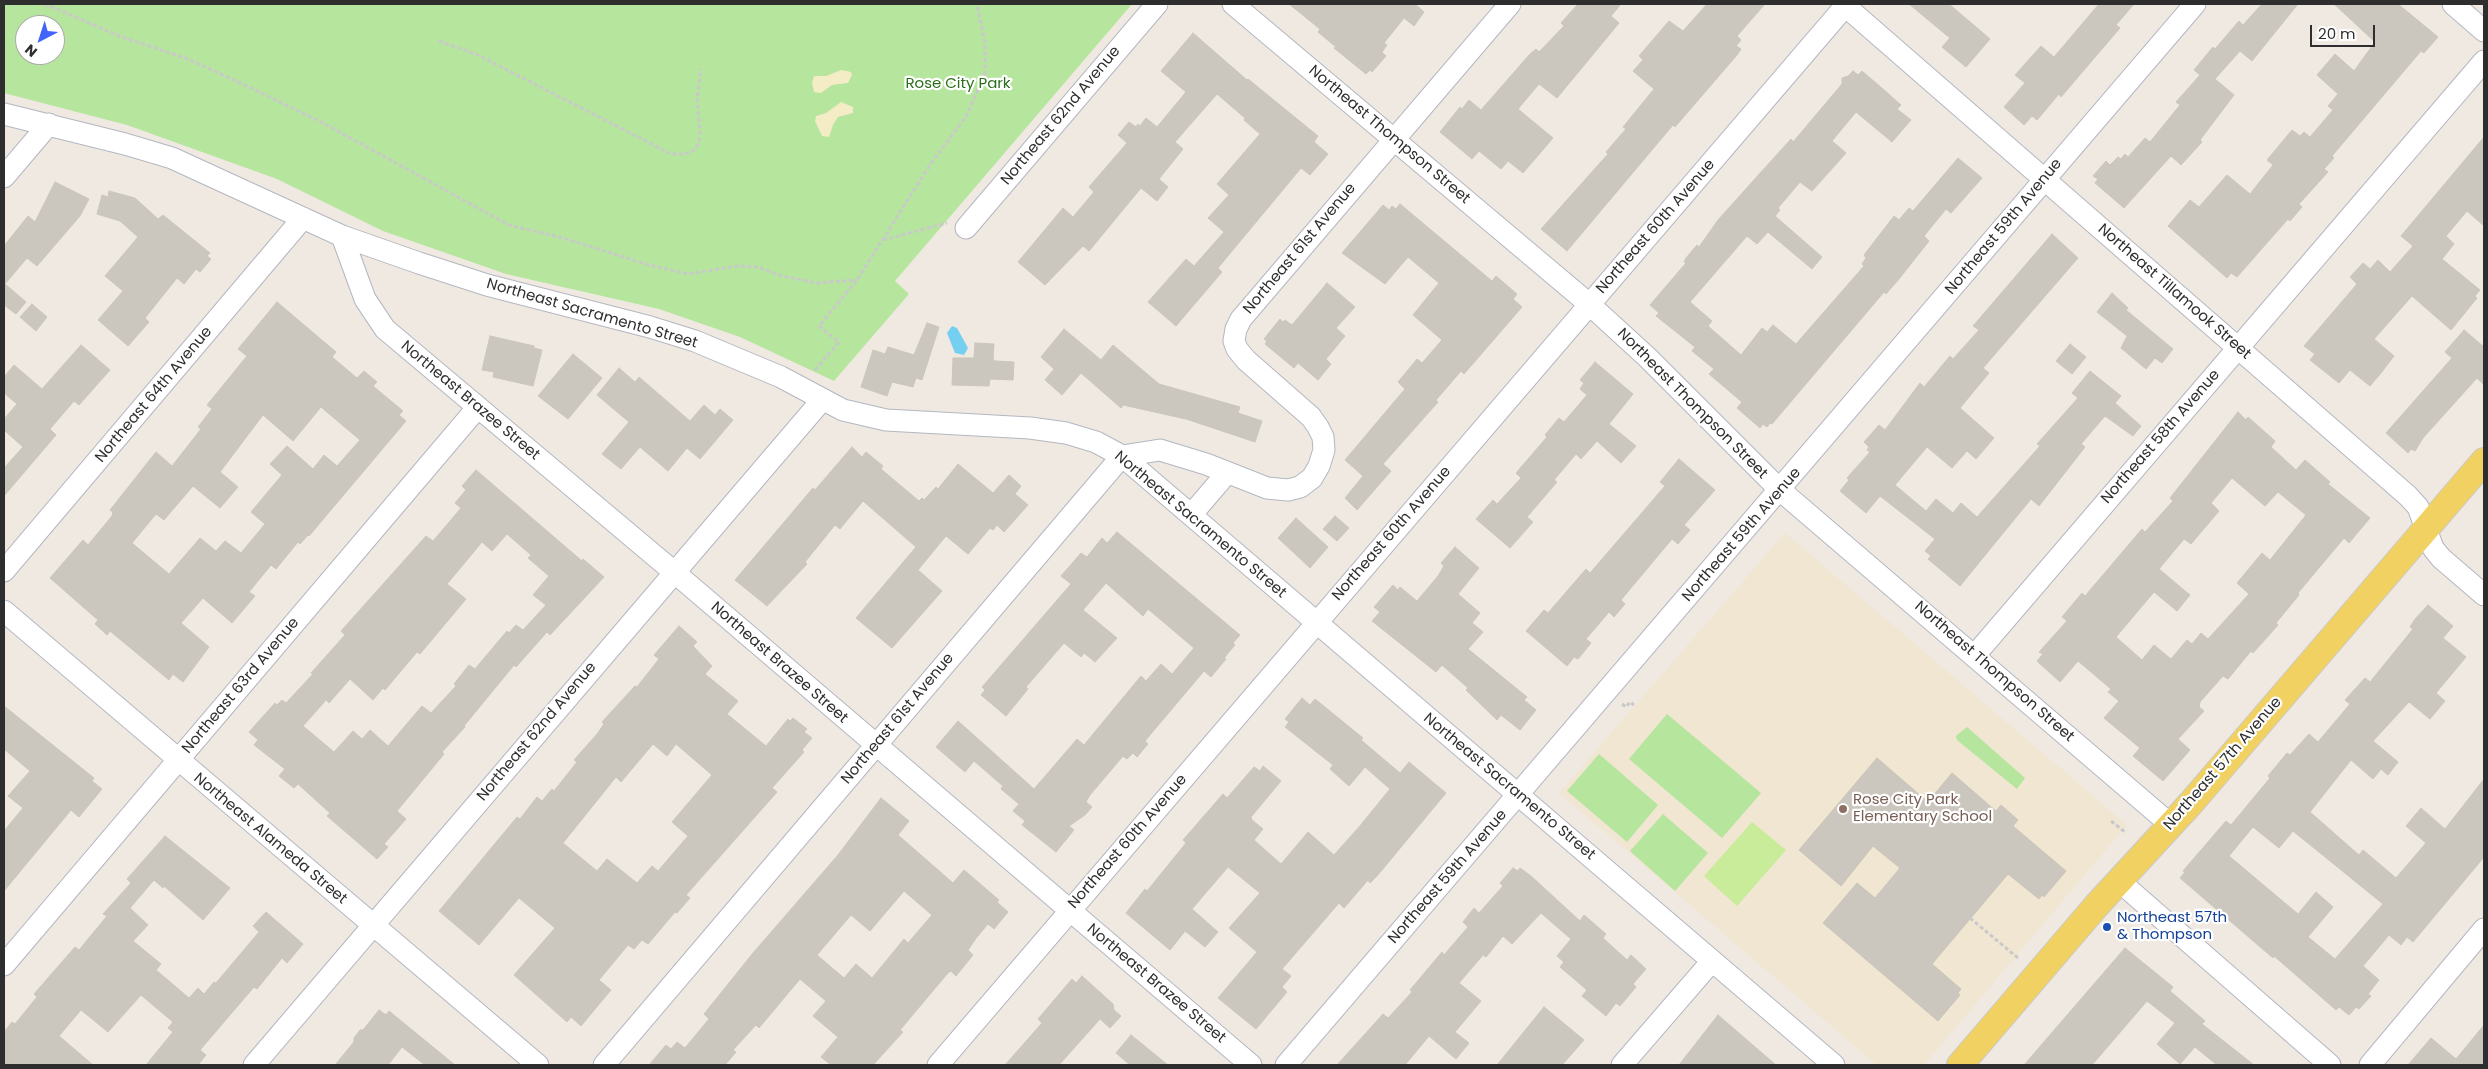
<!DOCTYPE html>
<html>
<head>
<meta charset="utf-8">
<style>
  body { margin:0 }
  #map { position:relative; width:2488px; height:1069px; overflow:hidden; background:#efe9e1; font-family:Poppins,sans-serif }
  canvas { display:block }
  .frame { position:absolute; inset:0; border:5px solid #2e2e2e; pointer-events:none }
  .north { position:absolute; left:15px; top:15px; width:50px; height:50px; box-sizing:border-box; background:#fff; border:1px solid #ababab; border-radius:50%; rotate:220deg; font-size:14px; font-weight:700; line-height:20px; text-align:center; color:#2e2e2e }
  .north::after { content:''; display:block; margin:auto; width:18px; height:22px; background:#4264fb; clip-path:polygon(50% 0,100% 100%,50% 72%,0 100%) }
  .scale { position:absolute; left:2310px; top:25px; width:65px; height:22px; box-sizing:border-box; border:2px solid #2e2e2e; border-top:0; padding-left:6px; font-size:15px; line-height:18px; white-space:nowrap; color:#2e2e2e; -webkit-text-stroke:4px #fff; paint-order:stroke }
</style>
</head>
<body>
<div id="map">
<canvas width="2488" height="1069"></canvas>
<div class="frame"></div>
<div class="north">N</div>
<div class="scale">20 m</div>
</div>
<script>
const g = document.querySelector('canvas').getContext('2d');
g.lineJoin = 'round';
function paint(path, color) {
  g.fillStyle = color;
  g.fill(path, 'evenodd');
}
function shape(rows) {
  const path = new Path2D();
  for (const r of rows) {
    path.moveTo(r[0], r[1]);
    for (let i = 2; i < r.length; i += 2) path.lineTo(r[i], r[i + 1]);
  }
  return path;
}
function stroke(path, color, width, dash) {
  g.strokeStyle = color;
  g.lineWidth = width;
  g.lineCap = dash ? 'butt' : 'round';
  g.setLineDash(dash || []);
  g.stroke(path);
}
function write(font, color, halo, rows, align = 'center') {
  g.font = font + ' Poppins,sans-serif';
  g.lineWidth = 4.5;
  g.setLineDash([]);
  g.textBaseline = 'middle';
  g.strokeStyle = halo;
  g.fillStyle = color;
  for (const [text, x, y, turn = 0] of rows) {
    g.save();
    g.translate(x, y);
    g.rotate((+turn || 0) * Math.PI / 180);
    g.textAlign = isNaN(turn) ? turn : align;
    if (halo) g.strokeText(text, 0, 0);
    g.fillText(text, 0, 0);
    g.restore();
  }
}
paint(shape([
  [1785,533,2127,825,1924,1065,1877,1065,1559,793]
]), '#f0e6d1');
paint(shape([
  [4,4,1132,4,895,281,909,294,834,381,740,337,659,309,506,274,383,231,277,179,127,125,4,93],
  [25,25,55,25,55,55,25,55],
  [1667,714,1761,793,1722,838,1629,759],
  [1967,727,2025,778,2017,789,1957,740,1956,736],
  [1599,754,1658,805,1627,842,1567,791],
  [1663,814,1708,853,1675,891,1630,851]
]), '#b6e59e');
paint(shape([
  [841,70,851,72,852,75,848,83,832,85,821,93,814,92,812,83,814,76,826,76],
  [841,102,853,107,853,113,838,117,833,125,829,137,822,136,815,121,816,116,826,113]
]), '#f3ecc5');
paint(shape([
  [1752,822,1786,850,1737,906,1704,876]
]), '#c9ec9a');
paint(shape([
  [952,326,957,328,968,348,964,355,955,353,947,333]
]), '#75cff0');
const building = shape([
  [1289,4,1415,4,1424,12,1414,26,1404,18,1384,43,1387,45,1382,52,1386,56,1372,72,1370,70,1366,74,1334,48,1336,47,1318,32,1320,29,1289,4],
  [1578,4,1621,4,1611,16,1619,23,1557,98,1539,84,1518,109,1553,138,1523,173,1508,161,1501,169,1479,151,1472,159,1440,132,1460,107,1462,109,1469,100,1481,110,1530,54,1536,49,1539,52,1564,26,1561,23,1578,4],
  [1707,4,1765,4,1737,36,1741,40,1736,46,1741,49,1737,55,1675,127,1673,125,1567,251,1541,229,1608,154,1606,152,1626,129,1623,127,1654,89,1633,71,1643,60,1639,56,1669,21,1683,31,1707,4],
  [1909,4,1949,4,1990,39,1966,67,1942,47,1950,38,1909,4],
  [2099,4,2134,4,2116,25,2120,28,2061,97,2059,94,2037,120,2032,116,2024,125,2004,107,2025,83,2015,75,2041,46,2054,57,2099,4],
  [2262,4,2298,4,2252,61,2240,51,2215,79,2234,95,2200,140,2202,142,2181,165,2171,156,2124,208,2095,183,2098,179,2093,176,2106,161,2110,165,2118,157,2121,159,2125,154,2128,157,2145,138,2150,142,2180,105,2176,102,2200,75,2194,70,2213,47,2215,49,2239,21,2243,25,2262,4],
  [2334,4,2398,4,2438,37,2424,53,2421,51,2332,156,2334,158,2324,169,2328,172,2299,204,2302,207,2290,221,2288,219,2237,277,2231,273,2227,278,2168,226,2190,200,2199,207,2227,175,2250,194,2273,165,2267,160,2292,130,2300,136,2304,132,2310,137,2333,110,2328,106,2338,94,2317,75,2335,54,2354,71,2375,42,2334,4],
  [1193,33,1247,80,1248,79,1318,136,1314,142,1328,154,1310,175,1301,168,1218,268,1222,272,1176,326,1148,302,1186,259,1194,266,1224,232,1208,218,1229,195,1217,184,1260,134,1244,120,1245,118,1217,94,1175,142,1183,149,1159,179,1168,187,1157,201,1141,188,1089,251,1083,246,1045,285,1018,262,1063,208,1073,217,1094,192,1089,187,1127,143,1118,135,1129,122,1136,127,1138,124,1140,126,1146,118,1157,127,1186,92,1161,71,1193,33],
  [1853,71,1858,75,1862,71,1883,89,1901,105,1897,109,1911,120,1892,142,1856,112,1832,141,1846,153,1812,191,1800,182,1778,208,1780,210,1775,216,1822,257,1812,269,1768,232,1757,244,1747,236,1690,302,1712,321,1708,326,1741,355,1762,328,1767,332,1773,325,1796,344,1864,266,1862,264,1866,258,1864,255,1894,216,1899,220,1909,208,1913,211,1958,158,1982,178,1951,213,1946,209,1924,236,1929,241,1899,279,1886,294,1884,292,1772,424,1770,423,1767,427,1763,424,1760,428,1737,408,1742,402,1709,374,1714,369,1692,351,1695,347,1656,316,1659,313,1650,305,1686,263,1684,262,1686,258,1697,245,1699,247,1718,220,1762,171,1791,139,1793,142,1842,84,1842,78,1848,76,1853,71],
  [2484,137,2484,226,2467,211,2446,236,2454,244,2442,259,2480,290,2475,296,2477,298,2451,330,2412,296,2374,339,2394,356,2381,373,2370,386,2350,370,2339,383,2310,360,2315,354,2304,346,2357,284,2350,277,2363,263,2370,269,2378,260,2390,272,2413,246,2401,236,2484,137],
  [55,182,89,199,80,216,37,266,27,258,5,284,26,302,16,314,4,305,4,246,28,216,35,222,55,182],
  [109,191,135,198,158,219,163,215,210,253,207,256,211,259,200,272,196,269,184,284,177,278,145,318,149,322,128,346,98,320,123,291,105,276,138,237,120,221,97,214,102,195,108,197,109,191],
  [1400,204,1492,281,1496,276,1517,294,1513,299,1522,307,1464,374,1461,371,1436,400,1438,402,1383,464,1391,471,1357,510,1345,498,1363,476,1345,460,1405,389,1398,382,1417,359,1422,363,1442,340,1413,315,1439,283,1408,257,1385,284,1342,253,1383,205,1389,210,1392,206,1396,209,1400,204],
  [2052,234,2078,258,1983,368,1989,373,1960,408,1994,438,1976,459,1967,451,1952,468,1927,447,1895,485,1926,511,1936,499,1953,513,1961,503,1977,517,2040,446,2037,444,2078,398,2072,393,2090,371,2121,396,2115,403,2141,426,2133,436,2105,416,2081,444,2085,447,2039,506,2031,499,1960,586,1928,559,1931,556,1925,551,1935,539,1880,496,1866,513,1840,491,1849,480,1847,478,1870,452,1867,450,1869,447,1864,442,1879,425,1885,430,1920,383,1924,387,1950,356,1953,359,1979,330,1973,326,2052,234],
  [1327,283,1355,307,1336,328,1345,336,1326,359,1331,364,1318,380,1298,363,1294,368,1265,344,1267,341,1264,339,1280,319,1283,322,1285,320,1292,325,1327,283],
  [2112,293,2128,308,2126,310,2173,349,2162,363,2155,358,2146,369,2121,348,2127,336,2097,312,2112,293],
  [277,302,336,352,332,357,357,378,364,371,377,382,373,386,403,411,399,415,406,421,309,536,308,535,300,544,298,542,276,569,271,565,249,592,255,596,232,623,203,598,181,623,209,647,183,682,173,674,169,680,110,631,107,635,95,624,98,620,50,578,83,540,88,545,112,516,113,512,110,510,156,452,172,466,201,429,198,427,212,409,207,405,247,356,238,349,277,302],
  [321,407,360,440,337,466,324,455,313,469,287,446,270,464,282,475,251,512,265,524,241,553,225,541,216,551,200,538,169,574,132,543,156,514,164,520,193,486,220,508,238,487,220,472,263,415,293,441,321,407],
  [32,304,47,317,36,331,20,317,32,304],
  [927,323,939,327,922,380,916,378,913,387,892,382,887,396,861,387,873,350,885,354,888,347,914,355,927,323],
  [1064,329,1101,360,1113,345,1159,384,1240,407,1238,413,1262,421,1255,442,1186,419,1123,405,1121,408,1081,373,1062,395,1045,380,1054,369,1041,357,1064,329],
  [2464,330,2484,347,2484,385,2477,378,2423,438,2415,451,2411,449,2408,453,2386,433,2452,358,2445,352,2464,330],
  [490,336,534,346,534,348,542,350,533,386,493,377,494,372,482,370,490,336],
  [975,343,994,344,993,359,995,361,1014,362,1013,380,990,379,989,386,952,385,953,358,974,358,975,343],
  [2070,344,2086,357,2072,374,2056,361,2070,344],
  [81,345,110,370,79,405,74,401,50,429,56,435,4,496,4,468,23,447,4,430,4,419,17,404,4,393,4,377,14,365,42,389,81,345],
  [573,354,602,378,568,419,538,396,573,354],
  [1595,362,1633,394,1609,424,1636,446,1621,463,1597,441,1581,459,1576,454,1554,480,1557,482,1527,517,1533,522,1510,548,1476,519,1493,500,1497,504,1521,478,1516,473,1547,437,1545,435,1559,418,1564,422,1587,395,1580,389,1584,383,1580,380,1595,362],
  [619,368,635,382,639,377,690,421,704,405,715,415,720,409,733,420,700,459,687,448,668,471,640,447,621,469,602,454,629,422,597,395,619,368],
  [2238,412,2246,420,2248,417,2275,441,2271,447,2296,470,2305,460,2330,482,2328,484,2370,518,2349,543,2344,538,2298,593,2299,595,2276,623,2278,625,2253,653,2251,651,2228,679,2223,676,2200,702,2199,707,2204,711,2178,739,2190,750,2163,781,2133,756,2140,748,2104,718,2119,701,2108,692,2111,689,2078,661,2060,682,2037,661,2043,654,2039,652,2067,621,2062,617,2082,593,2085,596,2142,529,2145,532,2173,501,2170,498,2238,412],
  [2232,478,2265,506,2278,492,2306,515,2270,560,2262,553,2237,583,2249,594,2208,639,2201,633,2192,644,2187,640,2171,659,2154,645,2142,660,2116,637,2154,592,2177,611,2190,595,2159,569,2184,539,2191,544,2219,511,2211,503,2232,478],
  [852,447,862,457,866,452,883,466,881,469,919,501,922,498,924,500,936,487,938,489,958,464,993,493,1009,475,1021,486,1015,494,1028,505,1004,532,997,525,993,530,990,528,968,554,946,536,918,570,942,591,892,648,856,618,916,547,863,501,840,529,835,525,805,562,807,564,767,606,735,580,813,488,815,490,852,447],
  [1679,459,1715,490,1684,525,1690,530,1678,544,1672,539,1621,600,1625,604,1614,617,1609,612,1586,639,1591,643,1578,659,1574,657,1567,666,1526,631,1544,610,1548,613,1586,569,1590,573,1665,486,1660,482,1679,459],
  [476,470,582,561,583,559,604,577,550,635,547,632,516,667,514,665,464,726,465,727,442,752,444,754,397,811,406,819,384,844,388,847,377,859,327,816,330,813,298,784,294,788,279,776,285,769,254,745,258,740,249,732,275,703,277,705,282,700,286,703,313,674,311,673,345,635,341,631,426,536,433,541,461,508,455,503,466,490,462,486,476,470],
  [507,534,531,555,528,558,549,576,533,595,546,605,523,630,516,625,509,633,507,631,475,669,469,665,454,684,456,686,431,713,422,706,388,746,370,730,362,739,353,731,334,752,303,726,326,700,329,703,350,679,373,700,383,688,385,690,417,652,420,654,466,599,447,584,482,542,492,551,507,534],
  [1335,516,1349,528,1337,541,1323,529,1335,516],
  [1296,518,1328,547,1310,568,1278,538,1296,518],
  [1117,532,1240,635,1233,643,1235,645,1224,658,1226,659,1211,677,1204,671,1145,741,1148,744,1137,757,1133,753,1127,759,1123,756,1090,795,1086,802,1092,807,1085,815,1069,826,1074,830,1056,852,1022,825,1025,821,1013,811,1019,804,1001,789,1003,786,974,761,965,772,936,747,958,721,1034,789,1077,739,1084,745,1141,676,1146,681,1161,664,1172,674,1194,648,1148,609,1143,616,1106,583,1083,610,1117,638,1095,662,1084,653,1081,657,1064,643,1026,687,1028,689,1006,716,981,695,985,690,982,687,1071,584,1061,576,1081,553,1087,557,1102,538,1107,543,1117,532],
  [1455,547,1479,568,1458,594,1480,613,1472,623,1483,632,1468,649,1527,697,1524,700,1536,710,1520,730,1501,715,1497,720,1466,690,1468,688,1442,665,1436,672,1372,621,1380,612,1374,607,1393,585,1398,590,1400,587,1417,601,1438,576,1444,566,1441,563,1455,547],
  [2428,605,2453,626,2443,638,2466,657,2436,693,2445,701,2430,719,2409,702,2373,741,2398,762,2388,775,2381,769,2373,779,2351,760,2310,812,2359,855,2363,850,2396,878,2426,843,2406,826,2421,808,2445,829,2484,779,2484,857,2413,942,2407,937,2401,945,2389,935,2363,966,2379,980,2368,994,2371,996,2359,1009,2356,1007,2349,1015,2339,1007,2336,1010,2274,956,2273,958,2180,878,2185,872,2183,871,2226,821,2231,825,2270,778,2268,776,2287,753,2290,755,2309,734,2318,742,2350,704,2345,700,2365,678,2370,682,2413,629,2410,627,2415,619,2428,605],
  [2253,827,2279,848,2293,831,2383,904,2335,959,2308,937,2333,907,2316,892,2298,914,2229,856,2253,827],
  [679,626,697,642,693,646,712,666,705,674,738,701,727,714,766,746,788,719,790,721,793,718,807,729,804,732,812,738,802,750,804,752,772,788,777,792,686,895,690,898,677,913,675,912,648,944,642,940,634,949,628,945,599,980,611,990,581,1026,571,1017,567,1022,514,975,555,928,519,898,479,945,439,911,517,817,520,819,537,797,542,801,552,789,554,791,577,762,574,760,597,734,604,724,602,722,635,686,637,687,659,659,654,655,679,626],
  [653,744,667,756,676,744,712,775,672,822,688,836,658,871,652,866,637,883,607,859,597,871,563,843,616,777,621,782,653,744],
  [1302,698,1310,705,1315,699,1363,738,1361,740,1400,773,1409,762,1446,793,1377,876,1370,883,1368,880,1344,908,1339,903,1282,969,1291,976,1282,987,1287,992,1256,1029,1218,998,1257,952,1229,928,1260,893,1228,867,1192,909,1218,932,1205,947,1185,931,1170,950,1126,913,1145,889,1147,891,1186,843,1183,840,1223,794,1227,798,1254,767,1260,771,1263,766,1281,781,1251,817,1252,820,1263,829,1254,840,1281,864,1308,832,1334,855,1359,827,1390,789,1365,767,1349,786,1330,769,1333,765,1285,727,1289,722,1285,719,1302,698],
  [4,706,94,778,92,781,102,789,79,817,71,810,4,891,4,831,23,808,8,796,30,771,4,749,4,706],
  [1877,758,1928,802,1952,773,1996,811,2001,805,2018,820,2013,826,2066,871,2044,897,2042,895,2039,899,2008,874,1932,964,1961,989,1958,993,1960,995,1938,1021,1823,923,1857,883,1875,898,1900,868,1873,846,1841,886,1799,850,1877,758],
  [881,798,909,821,898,835,953,883,964,870,999,900,997,902,1008,912,994,929,988,924,977,937,968,950,973,955,956,976,951,971,948,973,900,1030,903,1032,873,1065,831,1065,821,1057,838,1037,813,1016,826,1001,800,979,759,1028,756,1025,733,1050,736,1052,725,1065,649,1065,666,1045,671,1049,677,1042,685,1048,709,1019,704,1014,753,953,838,855,881,798],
  [904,891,932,915,908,943,904,939,872,978,856,964,844,978,817,955,851,915,870,931,904,891],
  [165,836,230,888,203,920,164,886,163,888,154,880,130,908,148,925,133,941,161,964,156,970,189,998,198,988,204,994,214,982,216,983,259,932,253,926,266,912,303,944,287,963,282,958,257,989,254,987,200,1050,206,1055,198,1065,146,1065,173,1032,168,1028,173,1022,141,995,108,1032,81,1010,59,1036,93,1065,4,1065,4,1032,12,1022,15,1024,37,997,34,994,75,947,79,950,107,916,103,914,131,883,127,879,165,836],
  [1513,868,1518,871,1520,868,1531,876,1580,921,1584,915,1606,934,1603,938,1627,960,1631,955,1646,969,1633,984,1636,987,1620,1006,1616,1003,1606,1016,1582,996,1587,990,1560,967,1564,962,1557,956,1571,939,1541,913,1512,944,1503,936,1486,957,1483,955,1459,983,1481,1001,1455,1032,1469,1043,1456,1059,1429,1036,1405,1065,1337,1065,1383,1014,1388,1018,1412,992,1410,990,1442,952,1444,955,1468,927,1463,922,1474,908,1479,913,1503,886,1500,883,1513,868],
  [2125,948,2173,987,2170,991,2205,1021,2202,1024,2254,1065,2217,1065,2195,1047,2180,1064,2157,1044,2175,1023,2147,1001,2092,1065,2024,1065,2125,948],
  [1082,976,1113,1004,1114,1010,1121,1016,1110,1028,1100,1019,1059,1065,1005,1065,1042,1023,1038,1019,1072,979,1076,983,1082,976],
  [1544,1007,1584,1040,1562,1065,1497,1065,1544,1007],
  [379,1010,386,1015,389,1011,455,1065,425,1065,402,1047,388,1065,335,1065,354,1042,354,1038,360,1030,363,1030,379,1010],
  [1718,1015,1776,1065,1679,1065,1718,1015],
  [2484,1025,2484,1065,2408,1065,2431,1038,2456,1059,2484,1025],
  [1131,1035,1168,1065,1130,1065,1116,1053,1131,1035]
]);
paint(building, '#cbc7bf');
stroke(building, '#cbc5ba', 1);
const minor = shape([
  [1233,4,1589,304,1647,357,1780,490,2171,825],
  [1843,4,2408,496,2418,507,2433,548,2441,558,2484,595],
  [2453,4,2484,31],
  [4,114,125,144,172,158,342,236,419,263,487,285,650,327,695,341,781,377,843,410,886,420,1030,428,1066,433,1096,442,1122,456,1834,1065],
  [4,177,49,124],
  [966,228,1157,4],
  [342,236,365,299,385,329,674,572,1251,1065],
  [1191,515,1227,473],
  [4,571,303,218],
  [4,611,538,1065],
  [1975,655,2484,61],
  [2119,881,2330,1065],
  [4,965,478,407],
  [254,1065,822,400],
  [604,1065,1122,456,1160,450,1206,464,1267,488,1288,490,1300,487,1312,478,1319,466,1324,450,1323,437,1318,427,1311,417,1246,360,1237,349,1234,341,1236,329,1241,319,1510,4],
  [938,1065,1847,4],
  [1286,1065,2195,4],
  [1622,1065,1712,961],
  [2370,1065,2484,929]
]);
const major = shape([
  [1960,1065,2097,905,2191,803,2484,461]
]);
stroke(minor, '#b4b7c1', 23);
stroke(major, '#c9c9c9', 28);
stroke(shape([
  [45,4,122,37,188,59,249,87,323,123,509,225,563,238,649,265,688,274,738,266,758,267,778,275,817,283,857,280],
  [439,41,478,55,671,154,685,154,694,150,699,143,700,131,697,98,701,69],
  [883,240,947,223],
  [815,370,839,342,819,326,857,280,930,165,967,115,985,73,985,44,977,4],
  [1622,704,1626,707,1630,702,1634,705],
  [2111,821,2125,832],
  [1970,918,2018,958]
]), '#c9c9c9', 3, [4, 2.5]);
stroke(minor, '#fff', 21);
stroke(major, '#f2d163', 26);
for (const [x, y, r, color] of [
  [1843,809,5,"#8d6e63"],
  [2107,927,5,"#1a4fb4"]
]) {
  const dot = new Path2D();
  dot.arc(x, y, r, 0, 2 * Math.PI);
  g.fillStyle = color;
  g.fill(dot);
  stroke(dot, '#fff', 2);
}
write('15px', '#2c6e1b', '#fff', [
  ["Rose City Park",958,84]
]);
write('15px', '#2e2e2e', '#fff', [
  ["Northeast 62nd Avenue",1061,116,-50],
  ["Northeast Thompson Street",1389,135,40],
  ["Northeast 60th Avenue",1656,227,-49],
  ["Northeast 59th Avenue",2004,227,-50],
  ["Northeast 61st Avenue",1300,249,-50],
  ["Northeast Tillamook Street",2174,292,41],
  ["Northeast Sacramento Street",592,314,16],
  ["Northeast 64th Avenue",154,395,-50],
  ["Northeast Brazee Street",470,401,40],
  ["Northeast Thompson Street",1692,404,45],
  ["Northeast 58th Avenue",2161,437,-49],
  ["Northeast Sacramento Street",1200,525,40],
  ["Northeast 60th Avenue",1392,534,-49],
  ["Northeast 59th Avenue",1742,535,-49],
  ["Northeast Brazee Street",779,663,41],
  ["Northeast Thompson Street",1994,672,41],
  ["Northeast 63rd Avenue",241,686,-50],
  ["Northeast 61st Avenue",898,719,-50],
  ["Northeast 62nd Avenue",537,732,-50],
  ["Northeast 57th Avenue",2223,764,-49],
  ["Northeast Sacramento Street",1509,787,40],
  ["Northeast Alameda Street",270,839,40],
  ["Northeast 60th Avenue",1128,842,-49],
  ["Northeast 59th Avenue",1448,877,-49],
  ["Northeast Brazee Street",1156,984,40]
]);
write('15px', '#785e54', '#fff', [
  ["Rose City Park",1853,800],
  ["Elementary School",1853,817]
], 'left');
write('15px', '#164399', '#fff', [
  ["Northeast 57th",2117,918],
  ["& Thompson",2117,935]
], 'left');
</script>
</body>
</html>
